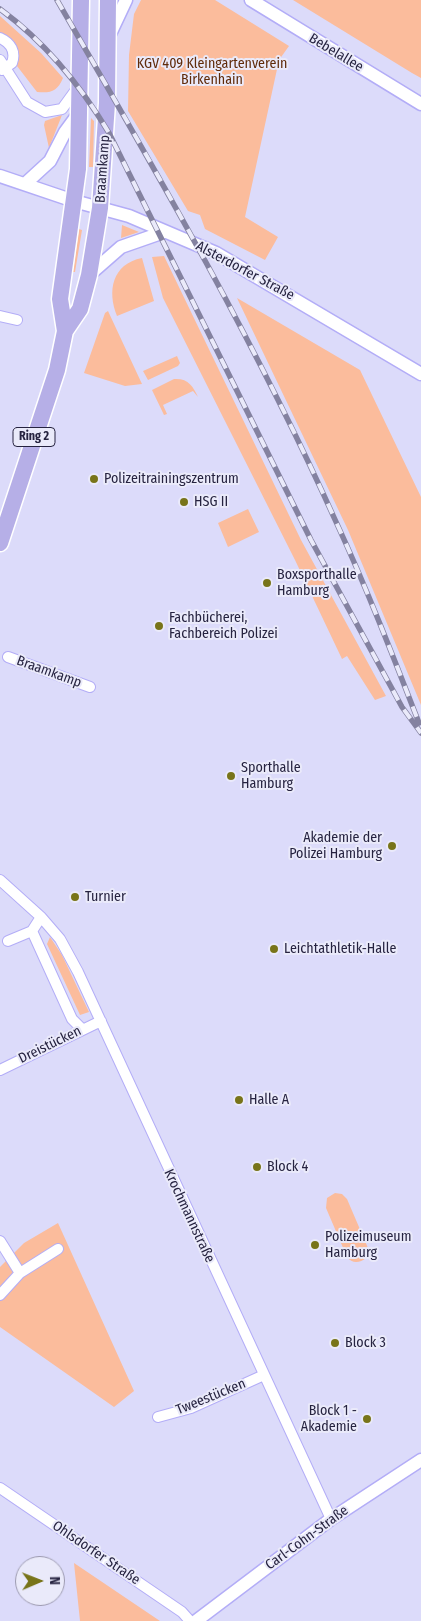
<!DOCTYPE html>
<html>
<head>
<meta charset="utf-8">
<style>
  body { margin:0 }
  #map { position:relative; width:421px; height:1621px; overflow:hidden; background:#dcdbfa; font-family:"Fira Sans Condensed",sans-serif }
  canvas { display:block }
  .north { position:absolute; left:15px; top:1556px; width:50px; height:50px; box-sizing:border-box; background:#eaeafa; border:1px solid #9c9ab0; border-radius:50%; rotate:89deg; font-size:14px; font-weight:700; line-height:20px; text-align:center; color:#262340 }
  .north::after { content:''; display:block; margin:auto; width:18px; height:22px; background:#787419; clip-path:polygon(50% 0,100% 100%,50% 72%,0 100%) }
</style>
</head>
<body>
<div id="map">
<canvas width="421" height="1621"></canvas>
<div class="north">N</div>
</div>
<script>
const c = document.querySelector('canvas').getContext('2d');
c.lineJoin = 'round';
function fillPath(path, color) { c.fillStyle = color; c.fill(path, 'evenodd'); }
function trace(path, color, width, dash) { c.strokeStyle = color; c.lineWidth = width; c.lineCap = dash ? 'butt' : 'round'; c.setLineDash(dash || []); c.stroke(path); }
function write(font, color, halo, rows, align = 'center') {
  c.font = font + ' "Fira Sans Condensed",sans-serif'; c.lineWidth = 4; c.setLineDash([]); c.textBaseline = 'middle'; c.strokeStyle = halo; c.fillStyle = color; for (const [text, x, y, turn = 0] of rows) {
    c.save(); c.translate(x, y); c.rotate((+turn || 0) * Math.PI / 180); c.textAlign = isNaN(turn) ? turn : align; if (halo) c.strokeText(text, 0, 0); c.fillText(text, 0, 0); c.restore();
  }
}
const green = new Path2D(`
  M141 0H215L289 46 279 60 245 217 278 237 265 260 205 229 200 215 188 211 128 111 129 55 134 14Z
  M293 0H421V78L412 73Z
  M0 16 41 53 63 78C57 92 51 93 37 92L17 66C19 48 19 40 0 33Z
  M62 115 49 148 44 125 45 121Z
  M91 118 94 121 93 167H89Z
  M122 225 139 232 121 238Z
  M79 229 82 230 75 272H73Z
  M164 256 301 540 386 696 375 700 347 656 342 659 295 560 163 298 152 257Z
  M142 258 154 301 117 316C107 291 112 264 142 258Z
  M237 298 360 370 421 497V705L348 530Z
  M108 311 142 384 125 386 84 373 105 313Z
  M177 356 180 363 178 366 148 380 143 371Z
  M174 379C188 378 193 386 198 397L193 391 163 405 167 414 164 415 152 390Z
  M248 509 259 532 228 547 218 523Z
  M50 937 62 955 89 1012 80 1015 47 944Z
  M335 1193 342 1194 347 1199 368 1248 366 1258C360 1263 352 1264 347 1257L326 1208 327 1198Z
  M58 1223 134 1391 114 1407 0 1327V1267L24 1243Z
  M74 1563 160 1621H80Z`);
const minor = new Path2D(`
  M0 38C11 43 16 52 12 63L2 70
  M0 60 27 102 45 112 62 109 78 87
  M0 316 17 320
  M8 657 90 687
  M0 880 41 917 60 939 78 972 331 1519
  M32 931 72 1019 82 1029
  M8 941 32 931 41 917
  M0 1070 101 1021
  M0 1241 20 1273
  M0 1295 20 1273 58 1249
  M158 1417 191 1408 264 1375
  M0 1488 182 1612 190 1621`);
const tertiary = new Path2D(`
  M251 0 421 104
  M110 34 126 0
  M0 176 74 201 129 216 216 253 421 374
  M26 183 50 161 65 132 79 113
  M89 275 121 247 164 232
  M196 1621 331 1519 421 1460`);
const primary = new Path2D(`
  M65 331 80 309 89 275 100 208 107 103 108 0
  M0 543 57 370 65 331 60 299 78 169 81 0`);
const rail = new Path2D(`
  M57 0C156 171 256 343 337 524 367 589 393 656 419 723
  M0 9C45 42 81 86 109 133L311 540 402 707 421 733`);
const markers = [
  [94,479,5,"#787419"],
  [184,502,5,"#787419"],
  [267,583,5,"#787419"],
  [159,626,5,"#787419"],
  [231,776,5,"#787419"],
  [392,846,5,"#787419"],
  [75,897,5,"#787419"],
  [274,949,5,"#787419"],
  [239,1100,5,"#787419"],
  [257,1167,5,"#787419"],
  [315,1245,5,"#787419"],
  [335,1343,5,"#787419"],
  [367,1419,5,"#787419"]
];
const shields = [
  [34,437,42]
];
const shieldNames = [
  ["Ring 2",34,437]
];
const streetNames = [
  ["Bebelallee",336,53,31],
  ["Braamkamp",103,169,-86],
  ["Alsterdorfer Straße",245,271,28],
  ["Braamkamp",49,672,20],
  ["Dreistücken",50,1045,-26],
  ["Krochmannstraße",189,1216,65],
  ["Tweestücken",211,1397,-22],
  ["Carl-Cohn-Straße",307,1538,-36],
  ["Ohlsdorfer Straße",96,1553,34]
];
const parkNames = [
  ["KGV 409 Kleingartenverein",212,64],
  ["Birkenhain",212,80]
];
const poiNames = [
  ["Polizeitrainingszentrum",104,479],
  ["HSG II",194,502],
  ["Boxsporthalle",277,575],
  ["Hamburg",277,591],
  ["Fachbücherei,",169,618],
  ["Fachbereich Polizei",169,634],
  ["Sporthalle",241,768],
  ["Hamburg",241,784],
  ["Akademie der",382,838,"right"],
  ["Polizei Hamburg",382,854,"right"],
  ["Turnier",85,897],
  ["Leichtathletik-Halle",284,949],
  ["Halle A",249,1100],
  ["Block 4",267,1167],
  ["Polizeimuseum",325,1237],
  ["Hamburg",325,1253],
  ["Block 3",345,1343],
  ["Block 1 -",357,1411,"right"],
  ["Akademie",357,1427,"right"]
];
fillPath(green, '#fbbc9c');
trace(minor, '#b3adf7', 12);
trace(tertiary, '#b3adf7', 15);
trace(primary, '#fff', 19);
trace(minor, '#fff', 10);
trace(tertiary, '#fff', 12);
trace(primary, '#b6afe7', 16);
trace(rail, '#8482a0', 5.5);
trace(rail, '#eaeafa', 4, [11]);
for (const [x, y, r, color] of markers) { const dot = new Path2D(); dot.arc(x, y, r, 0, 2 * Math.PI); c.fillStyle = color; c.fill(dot); trace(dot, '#eaeafa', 2); }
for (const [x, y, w] of shields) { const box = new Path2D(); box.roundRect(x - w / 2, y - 9.5, w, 19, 4); c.fillStyle = '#eaeafa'; c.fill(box); trace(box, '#262340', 1); }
write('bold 12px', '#262340', null, shieldNames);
write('14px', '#262340', '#eaeafa', streetNames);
write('14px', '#602b0a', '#eaeafa', parkNames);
write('14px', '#262340', '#eaeafa', poiNames, 'left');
</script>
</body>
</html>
